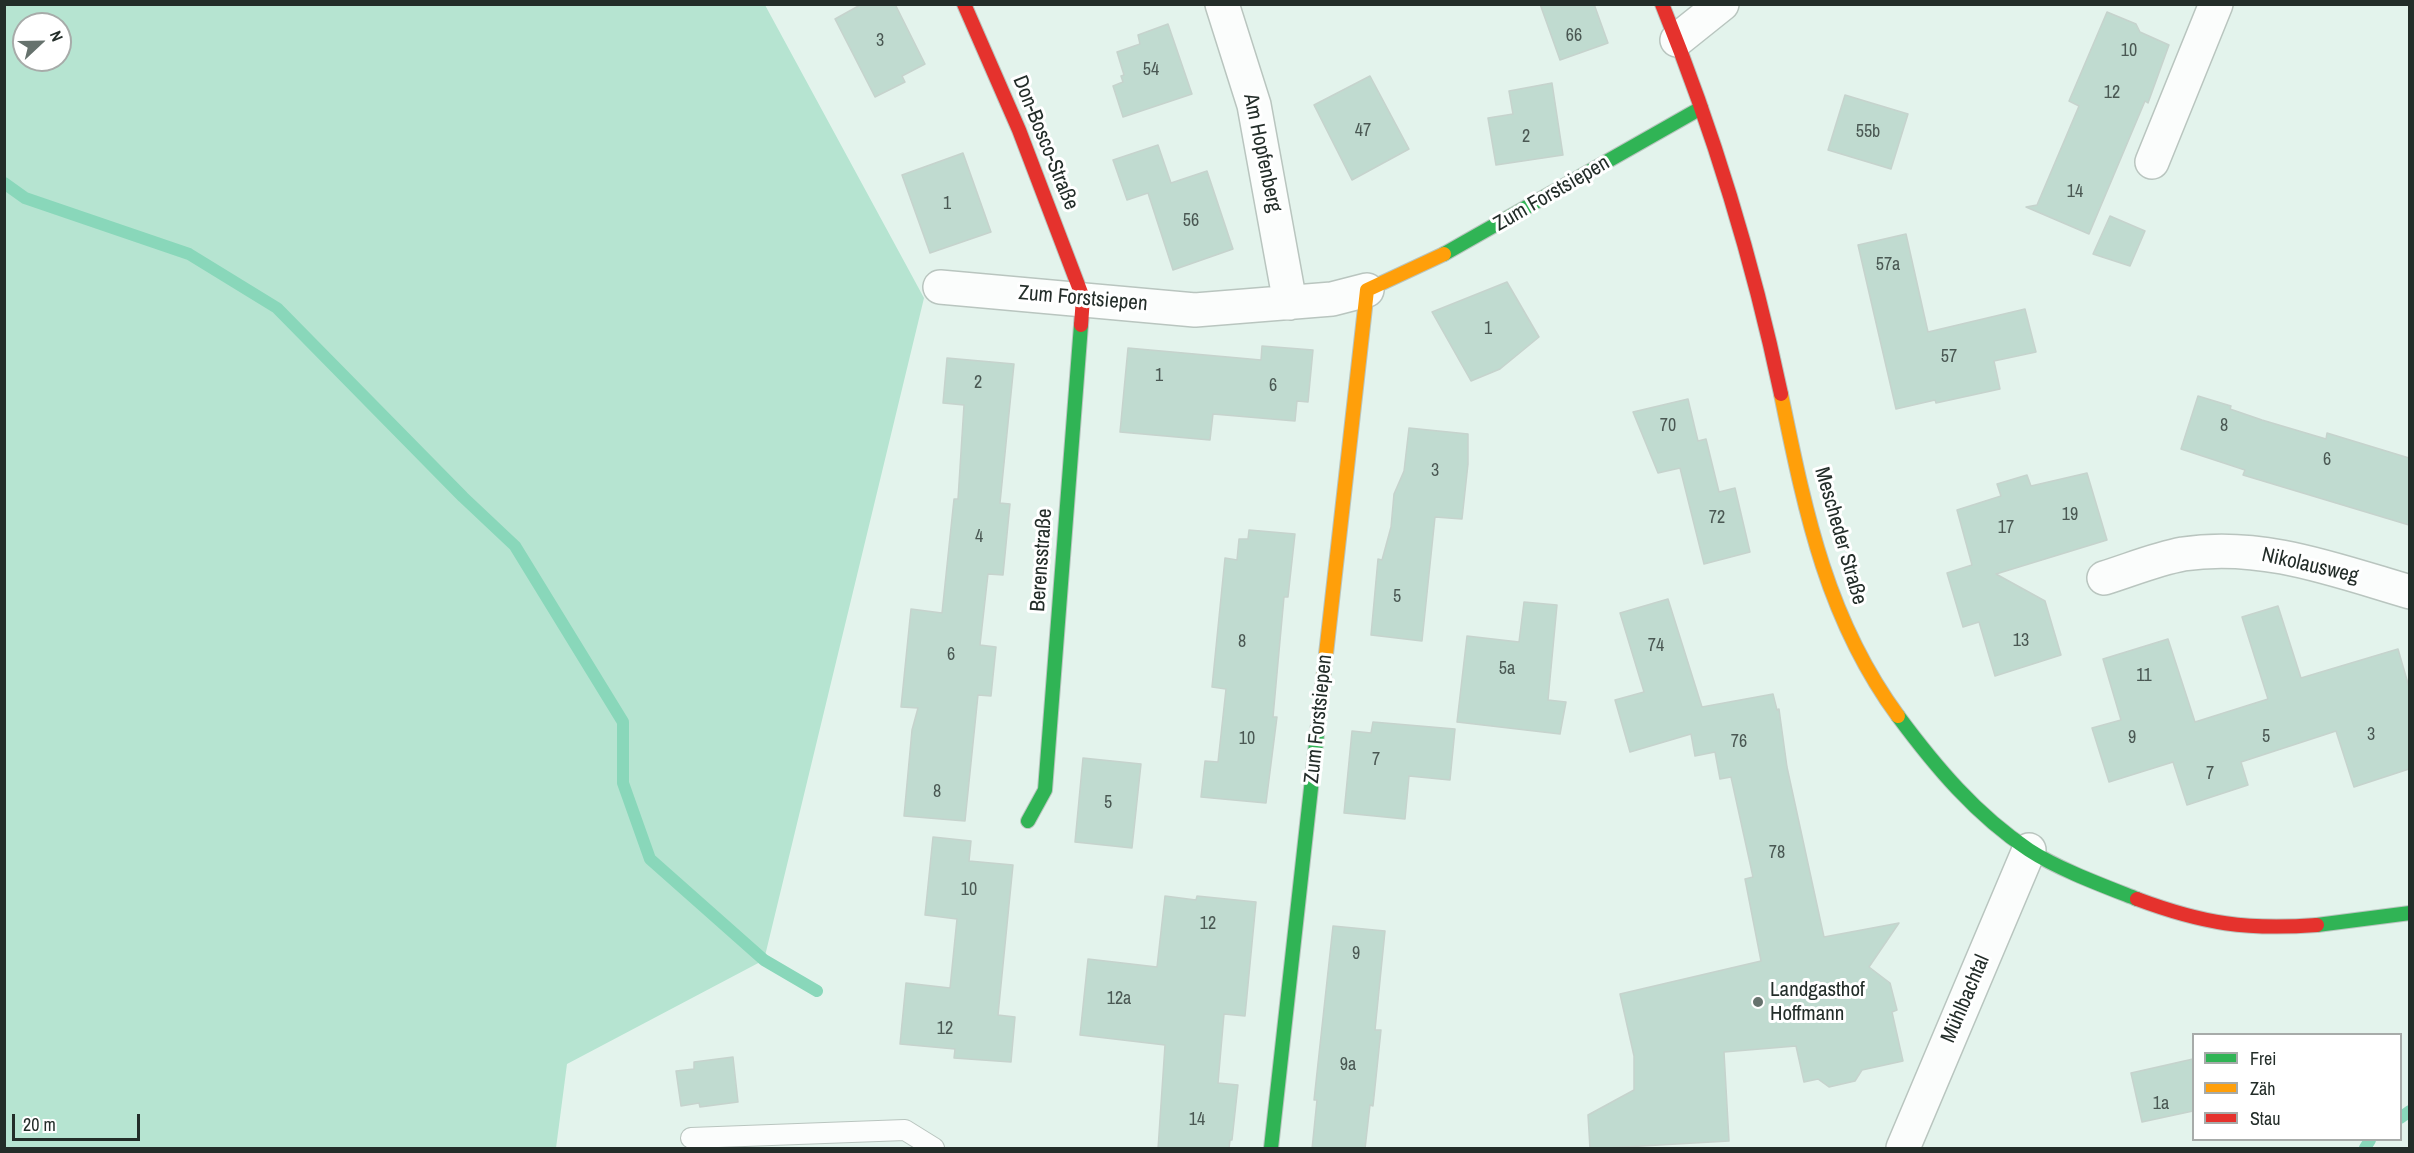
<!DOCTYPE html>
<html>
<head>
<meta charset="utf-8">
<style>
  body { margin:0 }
  #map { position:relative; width:2414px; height:1153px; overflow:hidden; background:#e3f3ec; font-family:"Archivo Narrow",sans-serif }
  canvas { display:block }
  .frame { position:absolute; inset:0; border:6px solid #232d29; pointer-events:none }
  .legend { position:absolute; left:2192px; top:1033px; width:210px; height:108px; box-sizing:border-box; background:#fff; border:2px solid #a7aba9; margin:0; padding:8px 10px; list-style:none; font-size:18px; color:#232d29 }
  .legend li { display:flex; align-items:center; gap:12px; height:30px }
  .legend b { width:30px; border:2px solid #a7aba9 }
  .north { position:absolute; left:12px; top:12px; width:60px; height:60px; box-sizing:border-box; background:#fff; border:2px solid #a7aba9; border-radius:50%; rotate:68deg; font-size:16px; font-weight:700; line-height:24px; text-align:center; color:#232d29 }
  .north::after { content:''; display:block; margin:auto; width:21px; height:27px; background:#66726d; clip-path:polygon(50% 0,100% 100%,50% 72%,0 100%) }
  .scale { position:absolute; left:12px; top:1114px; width:128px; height:27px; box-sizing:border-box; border:3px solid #232d29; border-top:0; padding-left:8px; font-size:18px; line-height:21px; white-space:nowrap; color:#232d29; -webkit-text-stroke:4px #fff; paint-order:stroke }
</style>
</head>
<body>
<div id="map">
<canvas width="2414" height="1153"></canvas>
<div class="frame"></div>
<ul class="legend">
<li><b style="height:8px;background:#30b455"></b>Frei</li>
<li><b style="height:8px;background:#ff9f0a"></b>Zäh</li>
<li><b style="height:8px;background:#e5322d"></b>Stau</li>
</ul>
<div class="north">N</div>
<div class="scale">20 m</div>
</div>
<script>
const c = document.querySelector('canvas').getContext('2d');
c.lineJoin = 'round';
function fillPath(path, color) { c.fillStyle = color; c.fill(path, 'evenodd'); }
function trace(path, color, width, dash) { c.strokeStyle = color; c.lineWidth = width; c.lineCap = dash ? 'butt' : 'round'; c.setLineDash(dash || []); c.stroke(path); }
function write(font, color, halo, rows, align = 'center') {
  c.font = font + ' "Archivo Narrow",sans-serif'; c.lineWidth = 6; c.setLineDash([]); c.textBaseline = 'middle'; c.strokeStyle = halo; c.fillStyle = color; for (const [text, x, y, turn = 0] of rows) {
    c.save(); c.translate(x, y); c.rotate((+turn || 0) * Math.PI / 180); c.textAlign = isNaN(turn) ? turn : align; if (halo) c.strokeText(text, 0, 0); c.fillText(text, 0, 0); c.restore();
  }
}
const green = new Path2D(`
  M5 4 765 5 924 298 764 960 567 1064 556 1148H5ZM24 24H60V60H24Z`);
const stream = new Path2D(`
  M4 183 25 198 189 254 277 308 463 497 515 546 623 722V783L650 859 764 960 817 991
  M2400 1118 2410 1111
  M2365 1148 2370 1140`);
const building = new Path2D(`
  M862 4H895L925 64 902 76 905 82 875 97 835 19Z
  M1540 4H1594L1608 43 1560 60Z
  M2107 12 2136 24 2140 32 2169 45 2148 103 2145 101 2089 234 2026 207 2037 205 2079 106 2069 101Z
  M1168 24 1192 94 1123 117 1113 86 1123 82 1121 76 1124 75 1117 52 1140 44 1138 35Z
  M1370 76 1409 149 1352 180 1314 105Z
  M1552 83 1563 155 1496 165 1488 118 1513 114 1509 91Z
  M1845 95 1908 114 1891 169 1828 150Z
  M1158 145 1171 183 1207 171 1233 249 1173 270 1148 193 1127 200 1113 160Z
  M963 153 991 232 930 253 902 175Z
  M2110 216 2145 231 2130 266 2093 254Z
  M1906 234 1928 332 2025 309 2036 352 1994 361 2000 389 1936 403 1935 400 1896 409 1858 245Z
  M1507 282 1539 337 1500 369 1471 381 1432 312Z
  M1262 346 1313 350 1308 402 1297 401 1295 421 1213 414 1210 440 1120 432 1128 348 1261 360Z
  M947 358 1014 364 1000 503 1010 504 1003 575 988 574 980 645 996 647 991 696 978 695 965 821 904 816 912 730 918 708 901 707 911 609 942 613 954 499H958L964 405 943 403Z
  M2198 396 2231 406 2230 409 2262 420 2326 439 2327 433 2409 458V525L2243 475 2245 470 2181 449Z
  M1688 399 1698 441 1706 439 1719 492 1735 488 1750 552 1704 564 1680 468 1658 473 1633 412Z
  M1409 428 1468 434V464L1462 519 1435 517 1422 641 1371 635 1378 559 1382 560 1391 527 1394 494 1404 471Z
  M2087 473 2107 540 1996 574 2045 601 2061 655 1995 676 1979 622 1963 627 1947 573 1972 565 1957 510 2001 496 1997 484 2027 475 2031 486Z
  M1249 530 1295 534 1288 597H1284L1273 717H1277L1266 803 1201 797 1205 761 1218 762 1226 689 1212 687 1225 558 1237 560 1239 539H1248Z
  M1668 599 1702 707 1773 694 1777 710 1779 709 1787 767 1824 937 1899 923 1869 967 1890 983 1897 1010 1892 1012 1903 1061 1862 1070 1855 1081 1829 1087 1818 1079 1804 1082 1796 1046 1724 1052 1729 1141 1590 1149 1588 1115 1634 1090V1056L1620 994 1761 961 1745 879 1753 877 1731 777 1720 779 1715 752 1695 756 1691 734 1630 752 1615 700 1644 692 1620 613Z
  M1524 602 1557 605 1548 700 1566 702 1560 734 1457 722 1467 636 1519 642Z
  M2278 606 2301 678 2398 649 2409 687V769L2354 787 2336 731 2241 762 2248 785 2187 805 2173 762 2109 782 2092 728 2121 720 2103 659 2168 639 2195 722 2268 699 2242 617Z
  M1373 722 1455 729 1450 780 1409 776 1405 819 1344 813 1352 731 1371 733Z
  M1083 758 1141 764 1132 848 1075 842Z
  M933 837 971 841 969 861 1013 865 998 1015 1015 1017 1011 1062 954 1058 955 1049 900 1044 906 983 950 988 957 919 925 915Z
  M1165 896 1196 900 1197 896 1256 902 1245 1016 1224 1014 1218 1083 1238 1085 1232 1140H1230L1229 1149H1158L1165 1045 1080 1035 1088 959 1157 967Z
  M1333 926 1385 931 1375 1030H1381L1373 1106 1370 1105 1365 1149H1312L1317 1100H1314Z
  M733 1057 738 1102 700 1107 699 1103 681 1106 676 1071 694 1069V1062Z
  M2193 1059V1111L2142 1122 2131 1073Z`);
const lane = new Path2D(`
  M691 1138 905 1130 934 1148`);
const street = new Path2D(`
  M1222 4 1254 105 1290 303
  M1677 40 1722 4
  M2152 162 2216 4
  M940 287 1195 310 1332 299 1367 290
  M2104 578C2130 570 2156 559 2183 554 2262 542 2335 570 2410 592
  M1903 1148 2029 850`);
const fast = new Path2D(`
  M1444 254 1701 108
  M1898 716C1935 766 1976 815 2029 850 2058 869 2104 886 2137 899
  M1028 821 1045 790 1081 325
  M2317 925 2410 913
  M1271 1148 1318 725`);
const slow = new Path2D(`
  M1781 394C1805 510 1826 618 1898 716
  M1318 725 1367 290 1444 254`);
const jam = new Path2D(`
  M964 4 1019 130 1083 298 1081 325
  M1662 4C1713 130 1753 261 1781 394
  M2137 899C2204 924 2246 930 2317 925`);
const markers = [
  [1758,1002,6,"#66726d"]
];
const numberNames = [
  ["66",1574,36],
  ["3",880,41],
  ["10",2129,51],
  ["54",1151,70],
  ["12",2112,93],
  ["47",1363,131],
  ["55b",1868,132],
  ["2",1526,137],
  ["14",2075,192],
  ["1",947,204],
  ["56",1191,221],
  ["57a",1888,265],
  ["1",1488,329],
  ["57",1949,357],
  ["1",1159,376],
  ["2",978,383],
  ["6",1273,386],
  ["70",1668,426],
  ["8",2224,426],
  ["6",2327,460],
  ["3",1435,471],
  ["19",2070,515],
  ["72",1717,518],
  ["17",2006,528],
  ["4",979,537],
  ["5",1397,597],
  ["13",2021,641],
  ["8",1242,642],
  ["74",1656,646],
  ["6",951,655],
  ["5a",1507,669],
  ["11",2144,676],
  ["3",2371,735],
  ["5",2266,737],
  ["9",2132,738],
  ["10",1247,739],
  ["76",1739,742],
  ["7",1376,760],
  ["7",2210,774],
  ["8",937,792],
  ["5",1108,803],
  ["78",1777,853],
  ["10",969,890],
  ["12",1208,924],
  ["9",1356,954],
  ["12a",1119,999],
  ["12",945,1029],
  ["9a",1348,1065],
  ["1a",2161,1104],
  ["14",1197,1120]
];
const streetNames = [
  ["Don-Bosco-Straße",1045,143,68],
  ["Am Hopfenberg",1262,153,78],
  ["Zum Forstsiepen",1552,194,-30],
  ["Zum Forstsiepen",1083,299,5],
  ["Mescheder Straße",1840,536,74],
  ["Berensstraße",1042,560,-86],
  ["Nikolausweg",2310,566,13],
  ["Zum Forstsiepen",1319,719,-84],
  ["Mühlbachtal",1966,999,-67]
];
const poiNames = [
  ["Landgasthof",1770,990],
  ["Hoffmann",1770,1014]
];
fillPath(green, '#b6e4d1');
trace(stream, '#89d7ba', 12);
fillPath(building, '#c0dbd0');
trace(building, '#c6d3cd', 1.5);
trace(lane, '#b9c5bf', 22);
trace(street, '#b9c5bf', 36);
trace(fast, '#b9c5bf', 16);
trace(slow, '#b9c5bf', 16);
trace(jam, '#b9c5bf', 16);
trace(lane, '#fbfdfc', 20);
trace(street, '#fbfdfc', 33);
trace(fast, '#30b455', 14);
trace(slow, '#ff9f0a', 14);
trace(jam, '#e5322d', 14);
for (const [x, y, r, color] of markers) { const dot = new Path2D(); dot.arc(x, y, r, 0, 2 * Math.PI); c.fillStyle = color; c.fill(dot); trace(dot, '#fff', 2); }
write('18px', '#4a5853', null, numberNames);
write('21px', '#232d29', '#fff', streetNames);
write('21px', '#232d29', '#fff', poiNames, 'left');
</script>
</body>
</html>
